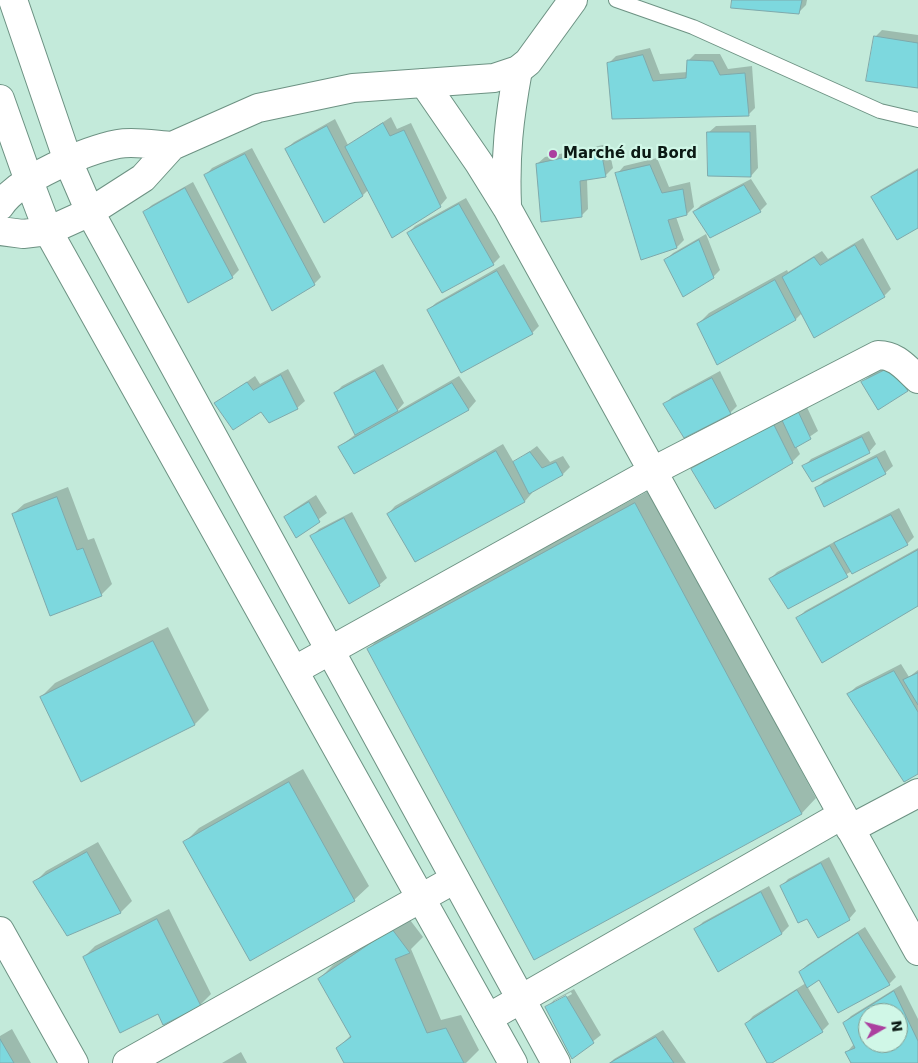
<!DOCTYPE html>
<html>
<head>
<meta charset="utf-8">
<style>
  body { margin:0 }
  #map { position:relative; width:918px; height:1063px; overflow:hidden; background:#c3eada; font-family:"DejaVu Sans",sans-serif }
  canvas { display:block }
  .north { position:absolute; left:858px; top:1003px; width:50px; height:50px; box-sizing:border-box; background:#d0f7e7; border:1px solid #819e93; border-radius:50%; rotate:82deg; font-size:14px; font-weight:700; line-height:20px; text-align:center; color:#0b1914 }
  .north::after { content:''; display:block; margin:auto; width:18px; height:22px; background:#ab3f9f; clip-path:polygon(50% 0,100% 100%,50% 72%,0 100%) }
</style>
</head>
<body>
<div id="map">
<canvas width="918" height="1063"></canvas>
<div class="north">N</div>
</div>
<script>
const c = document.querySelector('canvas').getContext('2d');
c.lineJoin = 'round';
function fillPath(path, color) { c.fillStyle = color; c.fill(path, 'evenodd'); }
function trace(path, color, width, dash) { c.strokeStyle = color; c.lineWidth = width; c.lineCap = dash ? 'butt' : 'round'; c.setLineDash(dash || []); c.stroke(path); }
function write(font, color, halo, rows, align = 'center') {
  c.font = font + ' "DejaVu Sans",sans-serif'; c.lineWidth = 4.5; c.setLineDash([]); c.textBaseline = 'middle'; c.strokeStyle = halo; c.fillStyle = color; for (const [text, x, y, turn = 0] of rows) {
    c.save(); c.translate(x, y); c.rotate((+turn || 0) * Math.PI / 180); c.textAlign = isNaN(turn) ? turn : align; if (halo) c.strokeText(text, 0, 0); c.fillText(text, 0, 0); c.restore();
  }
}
const shadow = new Path2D(`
  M733 0H807L806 5 799 12Z
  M882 30 918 35V87L875 37Z
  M650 48 660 74 688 72V61L695 54H720L728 69 752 66 755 108 748 115 614 118 609 63 616 56Z
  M391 117 397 129 411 123 447 198 440 206 368 190 363 195 286 149 294 142 335 119 348 145Z
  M756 125 758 168 751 176 708 133 716 126Z
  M608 144 613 168 605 176 587 179 588 209 581 216 537 164 545 157Z
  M252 148 321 277 314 284 205 176 212 168Z
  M657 158 669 187 690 182 694 207 687 214 676 217 684 240 677 247 617 174 624 166Z
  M918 168V226L872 198 880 190Z
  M751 179 767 204 760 211 694 212 701 205Z
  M193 182 239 270 232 277 144 212 152 205Z
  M466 198 500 257 493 264 408 233 415 226Z
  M706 234 720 270 713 277 666 260 673 253Z
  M863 238 891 289 884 296 802 313 796 319 718 363 698 324 709 313 787 270 788 272 822 251 828 259Z
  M504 264 539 326 532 333 428 310 436 303Z
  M898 361 915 383 908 390 878 408 863 382 870 375Z
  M383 364 404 403 396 412 459 376 476 401 469 409 354 472 339 447 356 434 335 393 342 386Z
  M288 369 305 401 297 408 262 411 216 404 255 376 260 384Z
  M720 371 737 406 730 413 665 404 672 397Z
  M805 403 818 431 796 446 800 454 792 462 715 507 693 469 700 462Z
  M869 431 876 444 869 452 804 467 811 459Z
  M503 444 514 463 537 446 550 462 563 456 570 467 563 474 530 491 532 493 525 501 415 561 388 514 395 506Z
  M885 450 893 466 885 473 824 505 817 488 824 481Z
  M68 487 88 540 94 538 112 584 101 595 13 514 24 504Z
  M650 490 816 798 802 813 534 958 368 649 383 635Z
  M316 495 327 513 296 536 285 517 293 510Z
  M899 508 914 537 907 544 852 571 788 608 770 579 777 572Z
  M352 512 387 578 379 585 312 536 319 529Z
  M918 548V604L798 618 805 611Z
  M168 627 209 710 195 724 41 697 55 683Z
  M901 664 909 677 918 670V772L848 694 856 687Z
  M303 769 369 886 354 900 185 842 199 828Z
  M98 842 132 901 121 912 67 935 35 882 46 871Z
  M829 857 856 911 849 919 807 917 781 887 788 879Z
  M769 886 789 926 782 933 718 970 696 929 703 922Z
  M169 909 211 994 200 1005 158 1013 84 957 95 946Z
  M407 916 423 937 411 949 441 1020 461 1015 479 1050 466 1063H345L338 1048 351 1035 319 979 333 965Z
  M865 927 896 977 889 984 820 978 807 986 829 1024 822 1031 768 1063 746 1024 753 1016 806 983 800 972 807 965Z
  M901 985 918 1019V1063H853L847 1052 854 1044 844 1023 851 1016ZM868 1013H898V1043H868Z
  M574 989 601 1035 573 1057 547 1008 554 1000ZM571 992 572 994 554 1004V1001Z
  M12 1029 31 1063H0V1036Z
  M663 1030 686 1063H610L614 1059Z
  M241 1052 247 1063H222Z`);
const building = new Path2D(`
  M732 0H802L799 14 731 8Z
  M874 36 918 43V88L866 81Z
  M643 55 653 81 686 78 687 60 713 61 720 75 745 73 749 116 612 119 607 63Z
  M383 123 390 136 404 130 441 207 392 238 345 147Z
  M327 126 363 196 324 223 285 149Z
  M707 132H750L751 177 708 176Z
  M601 150 606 177 580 181 582 217 541 222 536 164Z
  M245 154 315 285 272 311 204 175Z
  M650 165 662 193 683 189 687 215 668 220 677 248 641 260 615 173Z
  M918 170V228L897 240 871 197Z
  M744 185 761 212 710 238 693 212Z
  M185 188 233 278 188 303 143 212Z
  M459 204 494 265 442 293 407 233Z
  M699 240 714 278 683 297 664 260Z
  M855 245 885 297 814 338 782 277 814 257 820 265Z
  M497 271 533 334 461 373 427 310Z
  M775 280 796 320 717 365 697 324Z
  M891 367 908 391 878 410 861 382Z
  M375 371 398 411 355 435 334 393Z
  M281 375 298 409 269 423 261 412 233 430 214 403 247 382 253 390Z
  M712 378 731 414 684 438 663 404Z
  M452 383 469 410 354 474 338 447Z
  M797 409 811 439 795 448 780 416Z
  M773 423 793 463 715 509 691 469Z
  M862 437 870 453 812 482 802 466Z
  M496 451 525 502 415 562 387 514Z
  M530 452 542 468 556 462 563 475 529 494 513 462Z
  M877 457 886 474 824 507 815 488Z
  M57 497 77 550 83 548 102 596 50 616 12 514Z
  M309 502 320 522 296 538 284 517Z
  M635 503 802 814 534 960 367 649Z
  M891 515 908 545 852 574 834 543Z
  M344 518 380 586 349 604 310 536Z
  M830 546 848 577 788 609 769 579Z
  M918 550V606L822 663 796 618Z
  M153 641 195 725 81 782 40 697Z
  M894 671 918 712V774L904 782 847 694Z
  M918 673V705L903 680Z
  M289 782 355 901 250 961 183 842Z
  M87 852 121 913 67 936 33 882Z
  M821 863 850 920 818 938 807 919 798 923 780 886Z
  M761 892 782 934 718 972 694 929Z
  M157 919 201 1006 163 1025 158 1014 120 1033 83 957Z
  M392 929 410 953 395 959 427 1033 446 1028 464 1063H344L336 1048 351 1037 318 979Z
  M858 933 890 985 838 1013 819 980 807 988 799 972Z
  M797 990 823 1032 772 1063H767L745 1024Z
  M894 991 918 1041V1063H851L845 1052 855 1048 843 1023ZM868 1013H898V1043H868Z
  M566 996 594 1043 572 1059 545 1007Z
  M656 1037 674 1063H610Z
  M0 1039 14 1063H0Z`);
const service = new Path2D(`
  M616 0 693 27 880 111 918 120`);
const minor = new Path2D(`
  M13 0 68 161
  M424 83 479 163 507 208 918 951
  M0 99 29 181
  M507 205C505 155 509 119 518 70
  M295 670 653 471 878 355C896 355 905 367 918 379
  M850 829 918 793
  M0 931 74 1063
  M488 1018 842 815
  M127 1063 455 879`);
const tertiary = new Path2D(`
  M68 161 90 212 556 1063
  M29 181 48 231 513 1063
  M0 206C17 179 87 150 118 144 134 141 156 145 172 146
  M0 231 23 234 48 231 90 212 143 178 172 146 258 108 353 88 494 78 518 70 528 62 573 0`);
const markers = [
  [553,154,5,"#ab3f9f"]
];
const poiNames = [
  ["Marché du Bord",563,154]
];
fillPath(shadow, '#0003');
fillPath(building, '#7dd8de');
trace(building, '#7ea9ab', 1);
trace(service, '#6d9283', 16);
trace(minor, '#6d9283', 30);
trace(tertiary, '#6d9283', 30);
trace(service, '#fff', 14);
trace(minor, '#fff', 28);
trace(tertiary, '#fff', 28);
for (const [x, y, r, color] of markers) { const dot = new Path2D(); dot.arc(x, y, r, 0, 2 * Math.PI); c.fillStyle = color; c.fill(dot); trace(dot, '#d0f7e7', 2); }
write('bold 15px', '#0b1914', '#d0f7e7', poiNames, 'left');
</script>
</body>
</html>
